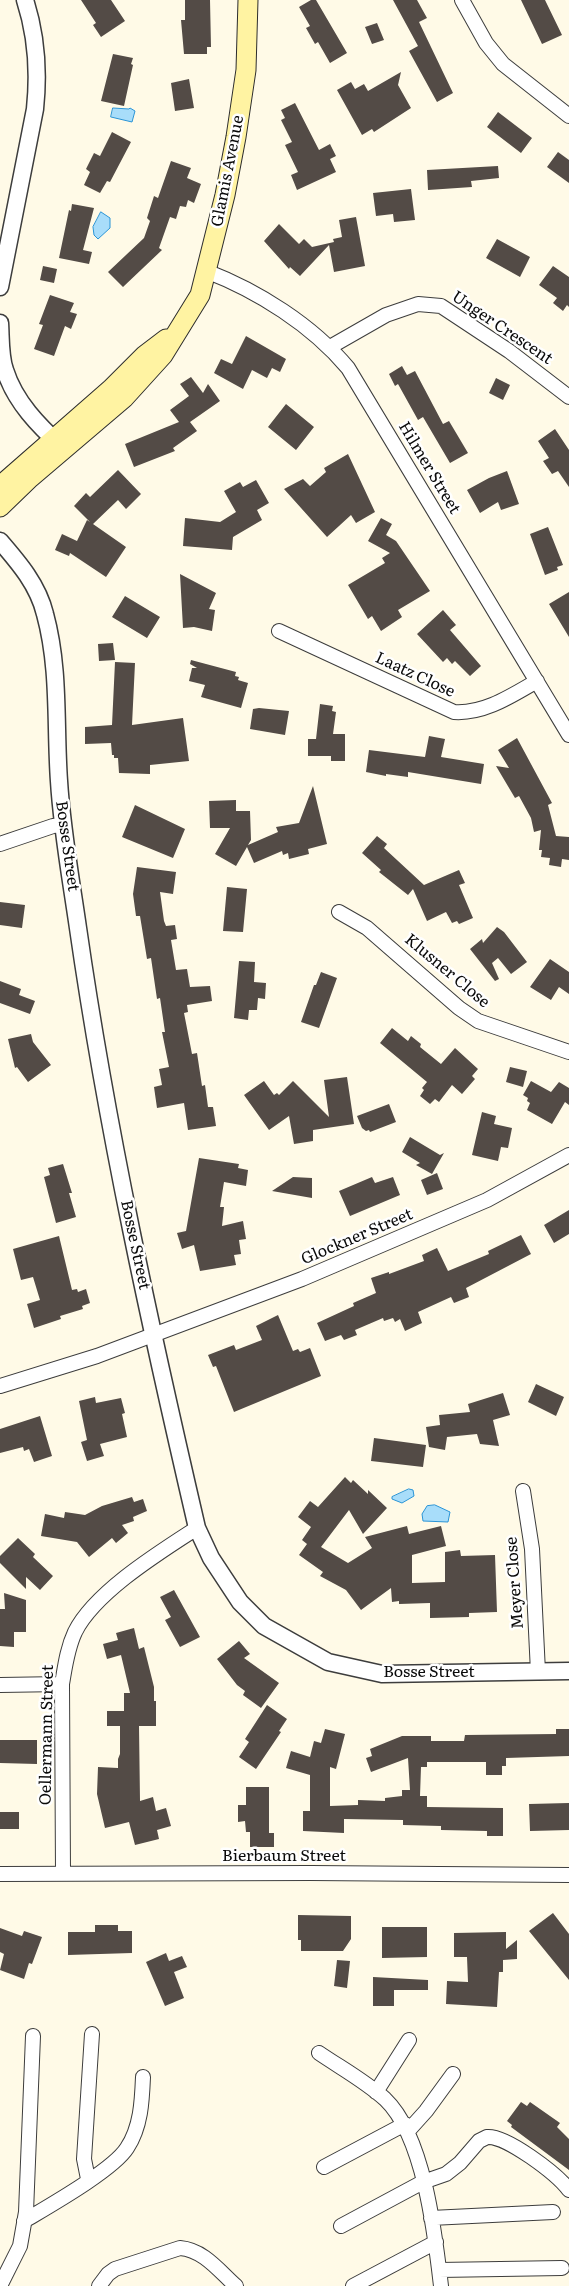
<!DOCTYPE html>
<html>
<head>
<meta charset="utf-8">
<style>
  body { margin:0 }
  canvas { display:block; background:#fffae7 }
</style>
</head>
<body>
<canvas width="569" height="2286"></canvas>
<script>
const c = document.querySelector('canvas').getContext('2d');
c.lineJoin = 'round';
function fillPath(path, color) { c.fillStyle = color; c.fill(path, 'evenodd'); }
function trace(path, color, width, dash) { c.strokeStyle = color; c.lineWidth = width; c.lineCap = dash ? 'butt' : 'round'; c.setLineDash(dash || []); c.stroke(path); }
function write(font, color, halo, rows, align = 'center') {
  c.font = font + ' Literata,serif'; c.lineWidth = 5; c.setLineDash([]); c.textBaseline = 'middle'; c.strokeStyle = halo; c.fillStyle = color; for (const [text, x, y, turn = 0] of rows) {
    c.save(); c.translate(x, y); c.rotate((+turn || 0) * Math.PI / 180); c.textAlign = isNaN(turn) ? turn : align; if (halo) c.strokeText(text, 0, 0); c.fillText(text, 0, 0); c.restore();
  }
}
const water = new Path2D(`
  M113 108 129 109 130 108 135 111 132 122 111 117Z
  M101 212 110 218V228L98 239 94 235 93 227Z
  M409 1489 413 1490 414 1496 402 1503 392 1499V1497Z
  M435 1505 450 1512 448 1522 423 1521 422 1514 427 1506Z`);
const building = new Path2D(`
  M81 0H111L125 21 101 37 93 25 96 23Z
  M185 0H210L211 47H207V54H184L181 20H185Z
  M311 0H316L347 53 330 63 318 42 315 44 306 28 310 26 299 7Z
  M393 0H417L427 18 419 22 453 93 437 102 409 51 418 46Z
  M521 0H545L562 35 542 44Z
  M377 23 384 40 372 44 365 27Z
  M113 54 133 58 131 64 133 65 124 106 101 101Z
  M401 72 398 85 411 108 374 132 372 129 362 135 337 90 351 82 355 89 364 84 368 91Z
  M189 79 194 108 175 111 171 83Z
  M295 103 319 150 330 144 336 156 330 159 336 172 297 190 291 175 298 172 285 145 292 142 281 120 285 118 281 110Z
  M498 112 532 138 521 153 487 127Z
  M112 132 131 142 110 182 107 181 100 193 84 185 90 172 86 169 94 153 100 156Z
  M558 152 569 160V183L547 167Z
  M171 161 191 168 187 178 201 184 194 203 188 200 186 207 180 206 176 219 170 217 159 248 162 250 123 287 108 272 144 238 150 221 147 218 154 196 158 198Z
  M498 166 499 178 471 181 472 187 428 190 427 170Z
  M411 189 415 220 394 222 393 214 376 216 373 193Z
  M72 204 94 208 83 250 92 252 89 264 59 258 69 210 71 211Z
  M356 217 365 266 334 272 329 245 300 276 290 267 289 269 264 241 279 224 299 244 304 239 312 247 334 242 333 239 342 237 339 220Z
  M497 239 530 257 520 277 486 258Z
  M43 266 57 269 54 283 40 280Z
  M553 266 569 277V307L567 305 563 311 553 303 557 298 539 285Z
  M50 295 74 303 70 312 77 314 71 329 65 326 54 356 34 349 43 325 39 324Z
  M246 336 286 359 280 372 272 368 267 378 252 370 243 389 214 373 221 359 232 364Z
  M402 366 407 375 415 371 443 424 449 421 468 453 450 463 423 417 418 420 398 384 395 386 389 374Z
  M191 377 203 393 208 384 220 401 190 422 197 431 173 448 175 451 134 467 125 444 179 422 170 410 189 396 180 384Z
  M496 378 510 385 503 400 489 393Z
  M286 404 314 427 296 450 268 427Z
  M555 429 569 450V487L558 471 552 474 543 461 549 458 538 441Z
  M348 454 375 512 356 523 351 515 327 537 284 489 303 479 310 486 326 472 324 468Z
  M118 470 141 494 126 509 118 500 93 524 126 547 106 577 70 553 69 556 55 550 62 534 77 541 87 520 90 522 74 506 86 493 90 497Z
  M507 471 519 504 501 510 498 502 480 513 467 490 489 478Z
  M256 480 269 503 257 510 262 520 233 537 232 550 183 546 185 518 220 522 236 512 224 491 240 482 243 487Z
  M381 518 392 524 386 535 396 541 430 591 398 610 402 617 381 631 372 616 368 619 348 585 385 563 382 558 390 553 368 541Z
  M548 527 563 565 557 567 558 570 545 575 530 534Z
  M180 574 216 593 209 609 215 610 212 631 194 627 183 628Z
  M569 592V637L549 604Z
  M125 596 160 617 147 638 112 617Z
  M443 610 456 625 450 630 481 666 470 676 455 661 452 664 447 658 443 662 417 634Z
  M113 643 115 660 99 661 98 644Z
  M191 660 236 672 235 676 239 677 238 680 248 683 241 708 201 697 205 685 189 681 192 668H197L190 664Z
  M115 662 135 663 132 725 183 718 189 761 150 765V774L119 773 118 758H114V755H112L111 743 85 744V727L112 725Z
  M320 704 333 706 332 711 336 712 333 734H345V761H331V756H308V739H316Z
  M259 708 289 711 285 735 250 729 253 709Z
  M429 736 445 739 441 757 484 764 481 784 408 772V777L386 774V776L366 772 369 750 425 757Z
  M517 738 552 803 548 805 556 836 569 837V860L562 859 561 867 549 865 550 858 541 857 542 850H539L541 830 534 832 531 818 519 796 515 798 496 766 509 768 498 750Z
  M313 786 327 844 308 849 309 854 289 859 288 853 283 855 282 851 254 863 247 847 236 866 215 854 230 828H210L209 801 236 800V811H250L251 840 248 845 278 832 276 827 299 823Z
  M135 805 185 829 173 858 122 837Z
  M377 836 387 844 384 848 424 885 459 870 465 883 459 885 473 918 459 924 457 921 452 923 446 912 427 921 413 889 408 895 379 872 381 870 362 853Z
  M137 867 176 872 173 894 160 892 164 921 166 926 175 925 177 939 171 940 176 970 187 969 190 987 210 986 212 1001 187 1005 188 1012 184 1013 192 1054 197 1053 202 1086 205 1085 208 1107H213L216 1126 188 1130 184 1103 157 1108 154 1087 162 1085 159 1069 169 1067 162 1032H165L160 998 157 999 151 958 147 959 140 916H136L133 894Z
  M227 887 247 889 243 932 223 931Z
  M0 902 25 905 22 928 0 925Z
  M497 927 504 932 527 962 511 974 498 958 492 963 499 979 495 981 470 949 482 939 483 943Z
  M550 959 569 972V994L559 987 551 1000 530 987Z
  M239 961 255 962 254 982 266 983 265 999 258 998 257 1010H249L248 1020 234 1018Z
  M321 972 337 978 319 1028 301 1022 314 985H316Z
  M0 981 21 989 19 995 35 1001 30 1014 0 1003Z
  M392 1028 408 1041 411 1036 421 1044 420 1047 441 1064 455 1048 478 1069 472 1076 475 1079 462 1094 452 1085 439 1102 435 1099 430 1104 420 1096 424 1090 422 1088 427 1082 380 1043Z
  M31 1034 33 1042 51 1065 28 1082 17 1067 15 1068 8 1039Z
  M510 1067 527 1071 523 1087 506 1082Z
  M347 1077 354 1124 313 1130V1141L294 1144 289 1116 269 1130 244 1095 264 1081 274 1095 277 1093 279 1095 293 1081 329 1117 324 1080Z
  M531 1081 551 1092 559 1082 569 1088V1105L565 1102 552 1124 527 1110 530 1103 527 1101 528 1098 523 1095Z
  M389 1104 396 1122 370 1132 369 1130 366 1131 362 1128 357 1116Z
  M482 1112 496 1116 494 1124 512 1128 508 1148 501 1147 498 1161 472 1155Z
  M410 1137 440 1155 444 1153 432 1174 416 1165 420 1163 402 1152Z
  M199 1158 239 1164 238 1168 248 1170 246 1186 224 1182 220 1207H224L222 1226 243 1221 246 1239 239 1240 241 1254 234 1255 236 1265 200 1271 194 1245 182 1249 177 1233 186 1231Z
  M63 1164 72 1193H69L76 1217 56 1223 44 1177 50 1175 48 1168Z
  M437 1173 443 1189 427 1195 421 1180Z
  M293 1177 312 1178V1198L272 1191Z
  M372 1177 375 1183 393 1177 400 1195 350 1216 339 1191Z
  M569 1210V1234L554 1243 544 1225Z
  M521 1235 531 1254 466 1288 469 1297 454 1303 451 1297 418 1312 422 1323 405 1331 400 1319 395 1322 393 1318 384 1321 383 1318 355 1330 357 1335 344 1340 341 1335 325 1341 317 1323 354 1306 353 1303 376 1293 371 1278 389 1272V1274L424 1261 422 1255 437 1248 448 1271 489 1254 488 1251Z
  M59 1236 72 1290 77 1289 78 1292 86 1289 90 1303 82 1306 83 1309 60 1316 61 1319 34 1328 27 1304 40 1300 33 1277 21 1280 13 1249Z
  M278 1315 293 1351 298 1349 300 1352 310 1348 321 1376 234 1412 216 1366 213 1367 208 1355 234 1345 236 1350 262 1340 256 1326Z
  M536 1384 564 1397 556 1416 528 1402Z
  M503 1393 510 1415 493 1420 499 1446 480 1444 477 1434 447 1437 445 1450 429 1447 426 1427 440 1425 439 1415 470 1412 468 1404Z
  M95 1397 96 1403 121 1398 125 1413 122 1414 127 1437 100 1444 104 1456 87 1461 81 1442 87 1440 79 1401Z
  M40 1416 52 1456 34 1462 29 1449 24 1451 23 1447 0 1453V1429Z
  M374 1438 426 1445 423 1467 371 1461Z
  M345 1477 351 1483 353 1480 368 1494V1490L387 1508 363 1534 349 1510 321 1547 348 1563 372 1548 365 1537 407 1526 409 1534 441 1526 446 1546 412 1555V1583L445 1582V1552L460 1550 461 1556 495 1555 497 1612 469 1613V1617L430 1618V1603L399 1604V1601L392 1602 391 1588 361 1610 346 1590 320 1576 323 1572 299 1555 307 1544 302 1540 311 1527 298 1517 310 1501 318 1507Z
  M132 1497 134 1502 143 1499 147 1511 133 1517 134 1521 122 1525 128 1533 116 1543 112 1538 89 1557 77 1542 41 1536 45 1514 64 1518 65 1512 85 1515 102 1506Z
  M18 1538 35 1554 33 1557 53 1576 40 1590 26 1577V1589L0 1563V1556Z
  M174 1590 200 1637 180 1647 165 1620 171 1617 160 1597Z
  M4 1593 26 1600V1632H14V1647L0 1646V1609H5Z
  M134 1628 139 1649 144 1647 154 1687V1701H156V1726H139L140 1801 153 1797 156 1811 166 1808 171 1826 157 1830 159 1839 135 1845 129 1822 105 1828 97 1794 98 1767 118 1768V1759L120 1754V1726H107V1711H124V1693H130L121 1655 107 1659 103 1644 118 1640 116 1633Z
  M239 1641 250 1654 244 1658 279 1683 261 1708 243 1695 245 1691 237 1685 217 1659Z
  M267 1705 287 1719 279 1731 281 1732 256 1769 239 1757 249 1742 245 1739Z
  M325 1729 345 1734 336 1769 330 1767V1806L358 1805V1800L385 1801V1798L402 1796V1790H410L408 1758 371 1772 366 1758 372 1756 370 1749 402 1736H431V1741H464L465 1735 556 1734V1729H569V1756L506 1758V1766H502V1775H486V1762H427V1767H421L420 1796H427V1807L503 1808V1836H487V1831L441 1830V1826L403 1825V1820L344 1819V1833L303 1831V1811H310V1775L286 1768 291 1751 310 1757 314 1741 321 1743Z
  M0 1740H37V1764L0 1763Z
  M246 1787H269V1833H274V1847H250V1832H246L245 1821 238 1822V1805H246Z
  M569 1803V1830L530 1831 529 1804Z
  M0 1812H19V1829H0Z
  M553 1913 569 1934V1980L529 1931Z
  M298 1915 351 1916V1939L343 1951H301V1940H298Z
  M95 1925H118V1931H132V1953L68 1955V1932H95Z
  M382 1927H427V1957L382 1958Z
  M0 1928 22 1936 24 1931 42 1937 32 1964 29 1963 24 1979 0 1970 4 1954 0 1952Z
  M506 1932V1949L517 1940V1959L503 1960V1972H499L497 2007 446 2004 447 1981 468 1982 467 1957H454V1933Z
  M166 1953 169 1961 182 1956 187 1967 174 1972 184 1998 165 2006 146 1962Z
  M337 1960 350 1961 347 1988 334 1986Z
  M373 1977 428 1980V1990H394V2006H373Z
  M521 2102 527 2106 530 2102 560 2123 557 2127 569 2139V2170L511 2127 512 2125 507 2121Z`);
const minor = new Path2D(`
  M462 0 486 43 503 64 569 116
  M206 271C258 291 312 325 348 368L569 735
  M330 347 386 315 418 304 441 306 509 351 569 397
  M279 631 454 712C484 714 511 696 537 681
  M0 844 53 826 63 825
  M339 912 367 928 459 1008 478 1021 569 1052
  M0 1386 97 1356 302 1279 487 1200 569 1155
  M523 1491 532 1549 538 1672
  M0 1685 62 1684
  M63 1873 62 1684C65 1667 67 1649 75 1632 95 1592 160 1552 197 1528
  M0 1874 310 1873 569 1875
  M319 2053C341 2068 365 2081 385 2099 424 2136 435 2234 441 2286
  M376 2092 409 2040
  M408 2131 426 2111 453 2074
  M324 2167 405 2124
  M88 2179 84 2159 92 2034
  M431 2218 553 2212
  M24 2221C49 2206 113 2170 127 2148 141 2127 142 2101 143 2077
  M341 2226 423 2182 446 2174 460 2163 479 2141 487 2137C506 2135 557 2174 569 2190
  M439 2270 562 2268
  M0 2286 20 2246 26 2212 33 2036
  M99 2286 108 2274 115 2269 180 2248C204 2250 219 2271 236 2286
  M353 2286 436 2242`);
const tertiary = new Path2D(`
  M0 287 35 109C39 71 37 37 25 0
  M0 323C1 338 0 356 5 370 15 402 39 426 63 448
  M0 541C19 563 38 585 45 614 60 669 55 725 59 781 62 831 71 879 78 928 107 1130 151 1330 197 1528L211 1558 240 1602 264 1626 328 1662 382 1674 569 1671`);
const secondary = new Path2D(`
  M0 486 111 389 145 355 166 339
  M0 507 30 478 124 398 163 355 200 295 225 195 236 137 246 70 248 0`);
const streetNames = [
  ["Glamis Avenue",228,171,-79],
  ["Unger Crescent",502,328,34],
  ["Hilmer Street",429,468,59],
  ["Laatz Close",415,675,25],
  ["Bosse Street",67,846,82],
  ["Klusner Close",447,971,40],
  ["Glockner Street",357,1237,-23],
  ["Bosse Street",135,1245,78],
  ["Meyer Close",515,1583,-94],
  ["Bosse Street",429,1672],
  ["Oellermann Street",47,1735,-89],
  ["Bierbaum Street",284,1856]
];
fillPath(water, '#a8ddfa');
trace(water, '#2a94d6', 1);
fillPath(building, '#534b46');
trace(minor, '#3d3d3d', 16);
trace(tertiary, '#3d3d3d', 19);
trace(secondary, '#2c2c2c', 21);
trace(minor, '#fff', 14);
trace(tertiary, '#fff', 16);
trace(secondary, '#fff3a2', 19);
write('16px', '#0a0a0a', '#fff', streetNames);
</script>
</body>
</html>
